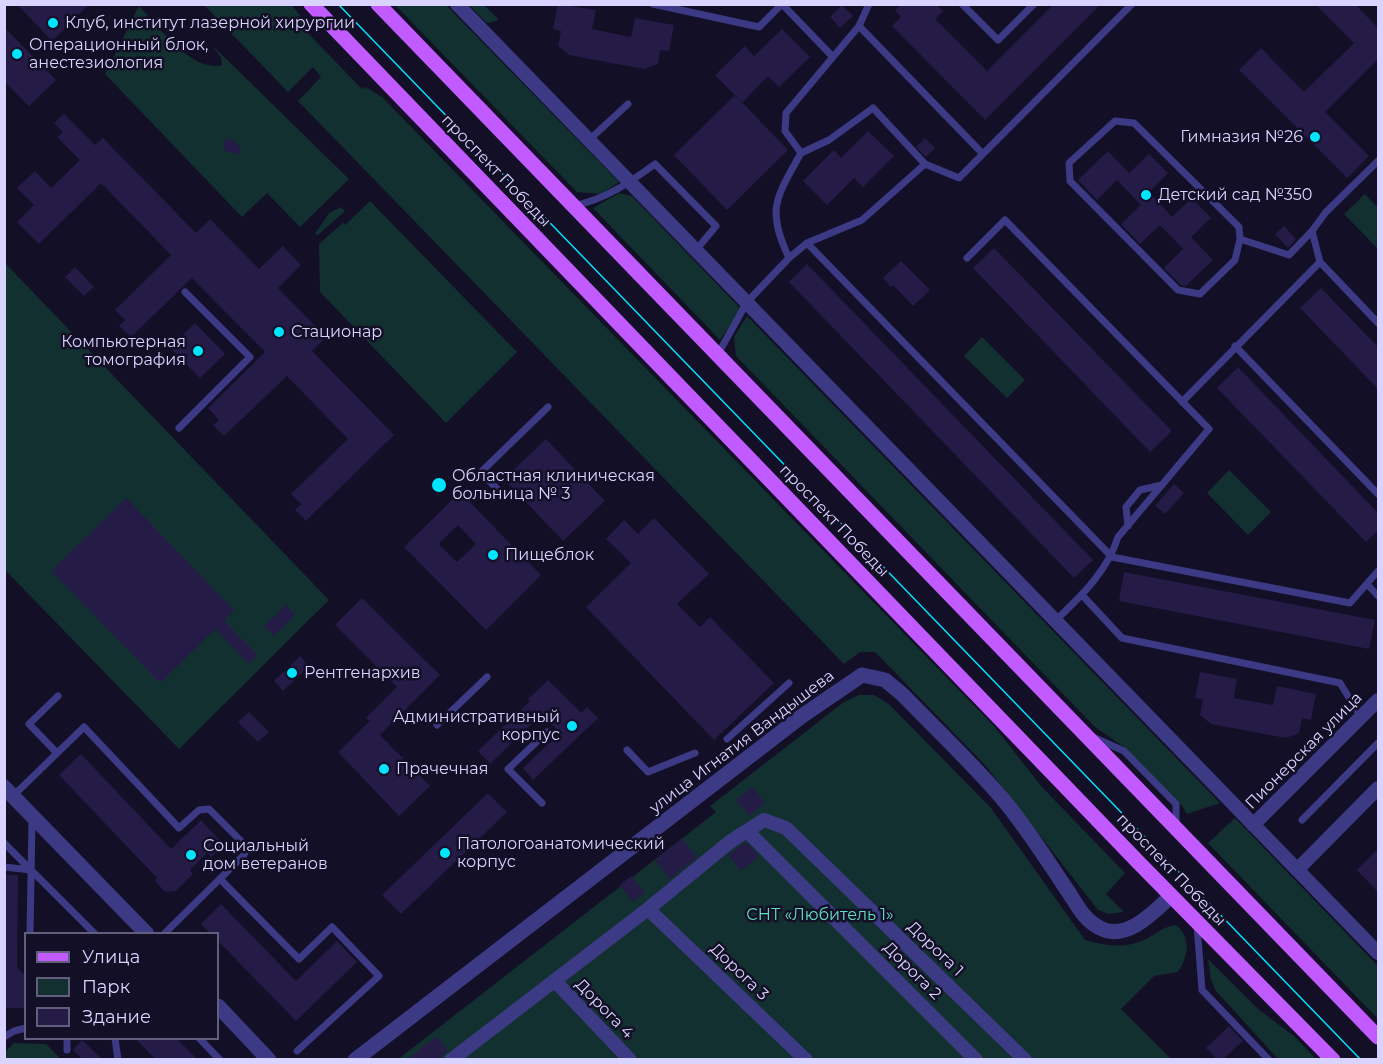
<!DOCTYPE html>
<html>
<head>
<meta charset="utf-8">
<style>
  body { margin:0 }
  #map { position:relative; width:1383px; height:1064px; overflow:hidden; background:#130f26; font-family:Montserrat,sans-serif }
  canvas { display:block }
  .frame { position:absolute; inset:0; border:6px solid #d9d4ff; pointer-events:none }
  .legend { position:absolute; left:24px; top:932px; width:195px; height:108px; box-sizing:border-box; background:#130f26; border:2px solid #625e7d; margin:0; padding:8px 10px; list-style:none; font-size:18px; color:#d9d4ff }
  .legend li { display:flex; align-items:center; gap:12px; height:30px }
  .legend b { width:30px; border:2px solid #625e7d }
</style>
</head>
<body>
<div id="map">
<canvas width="1383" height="1064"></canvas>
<div class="frame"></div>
<ul class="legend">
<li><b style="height:8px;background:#c25bff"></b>Улица</li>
<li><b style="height:16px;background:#12302f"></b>Парк</li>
<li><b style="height:16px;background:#241b47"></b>Здание</li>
</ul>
</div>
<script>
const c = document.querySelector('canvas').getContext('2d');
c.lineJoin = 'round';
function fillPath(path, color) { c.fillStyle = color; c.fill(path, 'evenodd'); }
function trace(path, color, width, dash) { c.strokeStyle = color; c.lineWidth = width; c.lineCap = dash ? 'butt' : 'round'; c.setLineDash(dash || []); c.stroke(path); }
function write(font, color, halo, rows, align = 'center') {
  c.font = font + ' Montserrat,sans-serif'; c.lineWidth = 5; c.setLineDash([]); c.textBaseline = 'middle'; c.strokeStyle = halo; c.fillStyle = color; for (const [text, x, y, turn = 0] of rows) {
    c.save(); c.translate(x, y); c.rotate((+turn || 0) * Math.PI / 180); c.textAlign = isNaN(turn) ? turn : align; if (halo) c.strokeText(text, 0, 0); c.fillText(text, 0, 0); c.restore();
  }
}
const green = new Path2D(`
  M204 5H292L305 23 304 29 362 89 366 87 382 97 993 725 1042 787 1125 873 1106 894 1124 912 1109 914 1098 910 985 765 875 652H860L844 664 298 101 321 77 313 67 288 92Z
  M395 5H446L619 182 601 194 577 192Z
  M469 5H484L499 20 487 23Z
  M139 6C158 26 192 73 222 65L221 58 213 46 349 179 300 227 267 193 242 217 105 74Z
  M619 193 632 196 741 309 720 340 593 208Z
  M1365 194 1378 208V249L1344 214Z
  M370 201 517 352 446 423 320 292 319 244 343 223 345 225Z
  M341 207 345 211 318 235 315 234 329 213Z
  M5 263 329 600 179 749 5 570Z
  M747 316 1220 803 1187 814 1182 806 1124 747 1095 727 736 356 734 337Z
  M982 337 1025 380 1007 398 964 356Z
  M1229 470 1271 512 1248 535 1207 493Z
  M859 695H874L890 705 991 808 1085 940C1106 946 1126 949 1146 939 1156 934 1164 926 1176 925 1192 938 1188 957 1178 972L1154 976 1121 1009 1171 1059 397 1060 716 812 710 806 844 702Z
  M1235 818 1378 966V1019L1208 843Z
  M1208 959 1258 1009 1294 1036 1316 1059H1278L1216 991 1211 980Z
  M14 1043 46 1044 61 1059H5V1052Z`);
const building = new Path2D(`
  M17 4H89L52 41Z
  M558 4 596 10 592 29 631 37 635 18 674 25 669 51 660 50 658 64 644 69 569 55 558 46 561 31 553 29Z
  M901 4H936L943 11 935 19 987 71 1054 4H1101L985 120 892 26 901 17 895 11Z
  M1315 4H1355L1378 28V59L1325 112 1369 156 1347 178 1239 70 1261 48 1304 92 1354 43Z
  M842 5 853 16 840 28 830 17Z
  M4 27 56 80 29 106 4 81Z
  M782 29 810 57 779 87 768 76 742 103 715 75 745 46 754 56Z
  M735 95 788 150 727 210 674 155Z
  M64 114 95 145 103 138 196 233 210 219 259 269 283 246 301 265 278 288 326 337 312 351 394 435 306 521 295 510 301 504 291 494 348 439 287 376 224 436 213 425 219 420 208 408 265 352 192 278 131 337 119 326 125 320 115 310 171 255 101 183 39 244 17 222 34 205 17 188 35 171 51 188 80 160 57 137 63 132 54 123Z
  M868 131 894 156 863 187 854 178 827 205 803 181 834 150 841 158Z
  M230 138 238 144 242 152 233 154 224 150V141Z
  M925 138 935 148 926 157 916 147Z
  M1108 151 1129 173 1149 154 1168 173 1149 192 1172 217 1192 198 1211 218 1191 237 1213 260 1186 286 1181 285 1164 268 1183 249 1160 225 1140 244 1121 224 1141 205 1117 180 1097 200 1078 180Z
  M1284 226 1296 239 1288 248 1275 234Z
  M994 248 1172 431 1150 452 973 268Z
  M901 261 930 290 913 306 893 285 891 287 883 278Z
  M807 264 1093 560 1074 578 789 282Z
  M75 267 94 287 84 296 65 277Z
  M1321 288 1378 347V389L1300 308Z
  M195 323 225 354 200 378 170 348Z
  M1238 367 1378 513V530L1366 542 1217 388Z
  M546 439 605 501 563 541 504 479Z
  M1174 484 1184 493 1165 514 1155 506Z
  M460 492 541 575 486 630 404 547ZM458 525 476 544 457 562 439 544Z
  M126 498 234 610 224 621 258 655 249 664 215 629 160 683 51 571Z
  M654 518 709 574 677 604 700 627 710 617 774 683 714 740 586 607 631 563 606 539 624 520 638 534Z
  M1124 572 1375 620 1369 649 1119 601Z
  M362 598 440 675 380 735 430 786 399 816 338 752 370 721 366 718 397 687 335 625Z
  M286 605 295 615 274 636 264 626Z
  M300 656 309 666 283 691 274 681Z
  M1200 672 1237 679 1234 698 1273 705 1277 686 1316 694 1311 720 1302 718 1299 733 1286 738 1211 724 1200 715 1203 699 1195 698Z
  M548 680 581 713 587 707 598 718 533 780 523 768 560 733 542 714 490 764 478 751 530 701 528 699Z
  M249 712 269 732 258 742 238 722Z
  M81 754 171 849 201 820 224 845 211 857 207 853 190 870 193 874 176 891 165 892 155 881 157 878 59 775Z
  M752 787 765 803 749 816 736 800Z
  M488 793 507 812 401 914 382 895Z
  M682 839 697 857 670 879 655 860Z
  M746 842 759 856 741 871 728 855Z
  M1378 849V892L1357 870Z
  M4 875H18L17 967 26 977V1008H4Z
  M631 876 645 893 633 902 620 885Z
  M221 904 296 981 337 941 357 962 296 1021 218 941V933H210L201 924Z
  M1229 1026 1243 1041 1223 1059H1217L1206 1048Z
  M437 1036 448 1051 444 1054 438 1059H408Z
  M135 1038H176L197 1059H155Z
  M82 1040 102 1059H82L73 1050Z`);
const service = new Path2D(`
  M653 4 759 27 782 4
  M782 4 833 57
  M962 4 998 40 1034 4
  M859 26 982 153
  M589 140 628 104
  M801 153 829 140 873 108 925 164
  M573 206C606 199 629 183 655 164L716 226 696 250
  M1240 239 1235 260 1200 294 1178 290 1070 181 1069 163 1115 121 1134 123 1239 227 1240 239 1289 255 1312 231
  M807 243 1112 557 1350 603 1378 571
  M789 258C766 209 776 198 801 153L785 131 786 113 859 26 869 4
  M967 258 1005 220 1209 429 1118 537C1107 572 1081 596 1055 621
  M1320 262 1312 231 1326 212 1378 161
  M1235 346 1378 494
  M718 354 747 302 789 258 807 243 862 220 925 164 959 178 1132 4
  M1182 402 1320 262 1378 323
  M179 428 250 357 185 292
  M491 497 498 490 481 472 548 407
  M1128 526 1126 507 1140 490 1162 485
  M1367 584 1378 596
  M1082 595 1122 638 1340 683 1361 717
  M437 725 487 677
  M1095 738 1124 751 1176 804V825
  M727 739 789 683
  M627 750 648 772 695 753
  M57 753 29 724 58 696
  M13 796 84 727 179 828 199 810 209 809 244 844 246 850 244 855 164 934
  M542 803 508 769 547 732
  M1302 820 1378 743
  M4 843 95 934
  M4 867 31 870
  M220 879 299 959 332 927 379 976 297 1051
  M1197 925 1202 990 1269 1060
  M30 934 32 818
  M4 1037 14 1031 26 1028
  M115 1038 118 1060
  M199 1038 220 1060
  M67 1050V1038`);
const minor = new Path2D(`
  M457 4 1378 953
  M1253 825 1378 700
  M747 831 976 1060
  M1297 870 1378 788
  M648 909 806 1060
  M555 981 630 1060
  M451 1060 648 909 731 841 764 820 786 828 1025 1060`);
const tertiary = new Path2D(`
  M4 787 147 934
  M218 1006 269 1060
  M355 1060 802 716 862 675 885 680 902 694C935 728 970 761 1001 797 1025 825 1045 857 1065 887 1076 902 1082 919 1100 928 1126 942 1154 912 1171 896`);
const primary = new Path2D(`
  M311 4 1140 864 1333 1060
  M378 4 1378 1037`);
const tram = new Path2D(`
  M338 4 1361 1060`);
const markers = [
  [53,23,6,"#00e5ff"],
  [17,54,6,"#00e5ff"],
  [1315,137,6,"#00e5ff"],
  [1146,195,6,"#00e5ff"],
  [279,332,6,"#00e5ff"],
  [198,351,6,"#00e5ff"],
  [439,485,8,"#00e5ff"],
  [493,555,6,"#00e5ff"],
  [292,673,6,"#00e5ff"],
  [572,726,6,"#00e5ff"],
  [384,769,6,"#00e5ff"],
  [445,853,6,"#00e5ff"],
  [191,855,6,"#00e5ff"]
];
const poiNames = [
  ["Клуб, институт лазерной хирургии",65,23],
  ["Операционный блок,",29,45],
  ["анестезиология",29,63],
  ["Гимназия №26",1303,137,"right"],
  ["Детский сад №350",1158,195],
  ["Стационар",291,332],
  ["Компьютерная",186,342,"right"],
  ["томография",186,360,"right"],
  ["Областная клиническая",452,476],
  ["больница № 3",452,494],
  ["Пищеблок",505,555],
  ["Рентгенархив",304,673],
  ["Административный",560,717,"right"],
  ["корпус",560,735,"right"],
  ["Прачечная",396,769],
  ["Патологоанатомический",457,844],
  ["корпус",457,862],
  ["Социальный",203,846],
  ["дом ветеранов",203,864]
];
const streetNames = [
  ["проспект Победы",496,171,46],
  ["проспект Победы",834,521,46],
  ["улица Игнатия Вандышева",742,742,-37],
  ["Пионерская улица",1304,751,-45],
  ["проспект Победы",1171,870,46],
  ["Дорога 1",935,949,44],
  ["Дорога 2",912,971,45],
  ["Дорога 3",739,972,44],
  ["Дорога 4",604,1009,46]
];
const parkNames = [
  ["СНТ «Любитель 1»",820,915]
];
fillPath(green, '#12302f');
fillPath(building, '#241b47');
trace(service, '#3d3a85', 7);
trace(minor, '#3d3a85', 14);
trace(tertiary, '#3d3a85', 15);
trace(primary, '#c25bff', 15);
trace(tram, '#00e5ff', 1.5);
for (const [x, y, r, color] of markers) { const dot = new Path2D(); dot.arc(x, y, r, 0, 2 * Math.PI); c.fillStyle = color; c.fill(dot); trace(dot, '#130f26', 2); }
write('16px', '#d9d4ff', '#130f26', poiNames, 'left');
write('16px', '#d9d4ff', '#130f26', streetNames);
write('16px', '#5fe0c0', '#130f26', parkNames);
</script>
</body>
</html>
